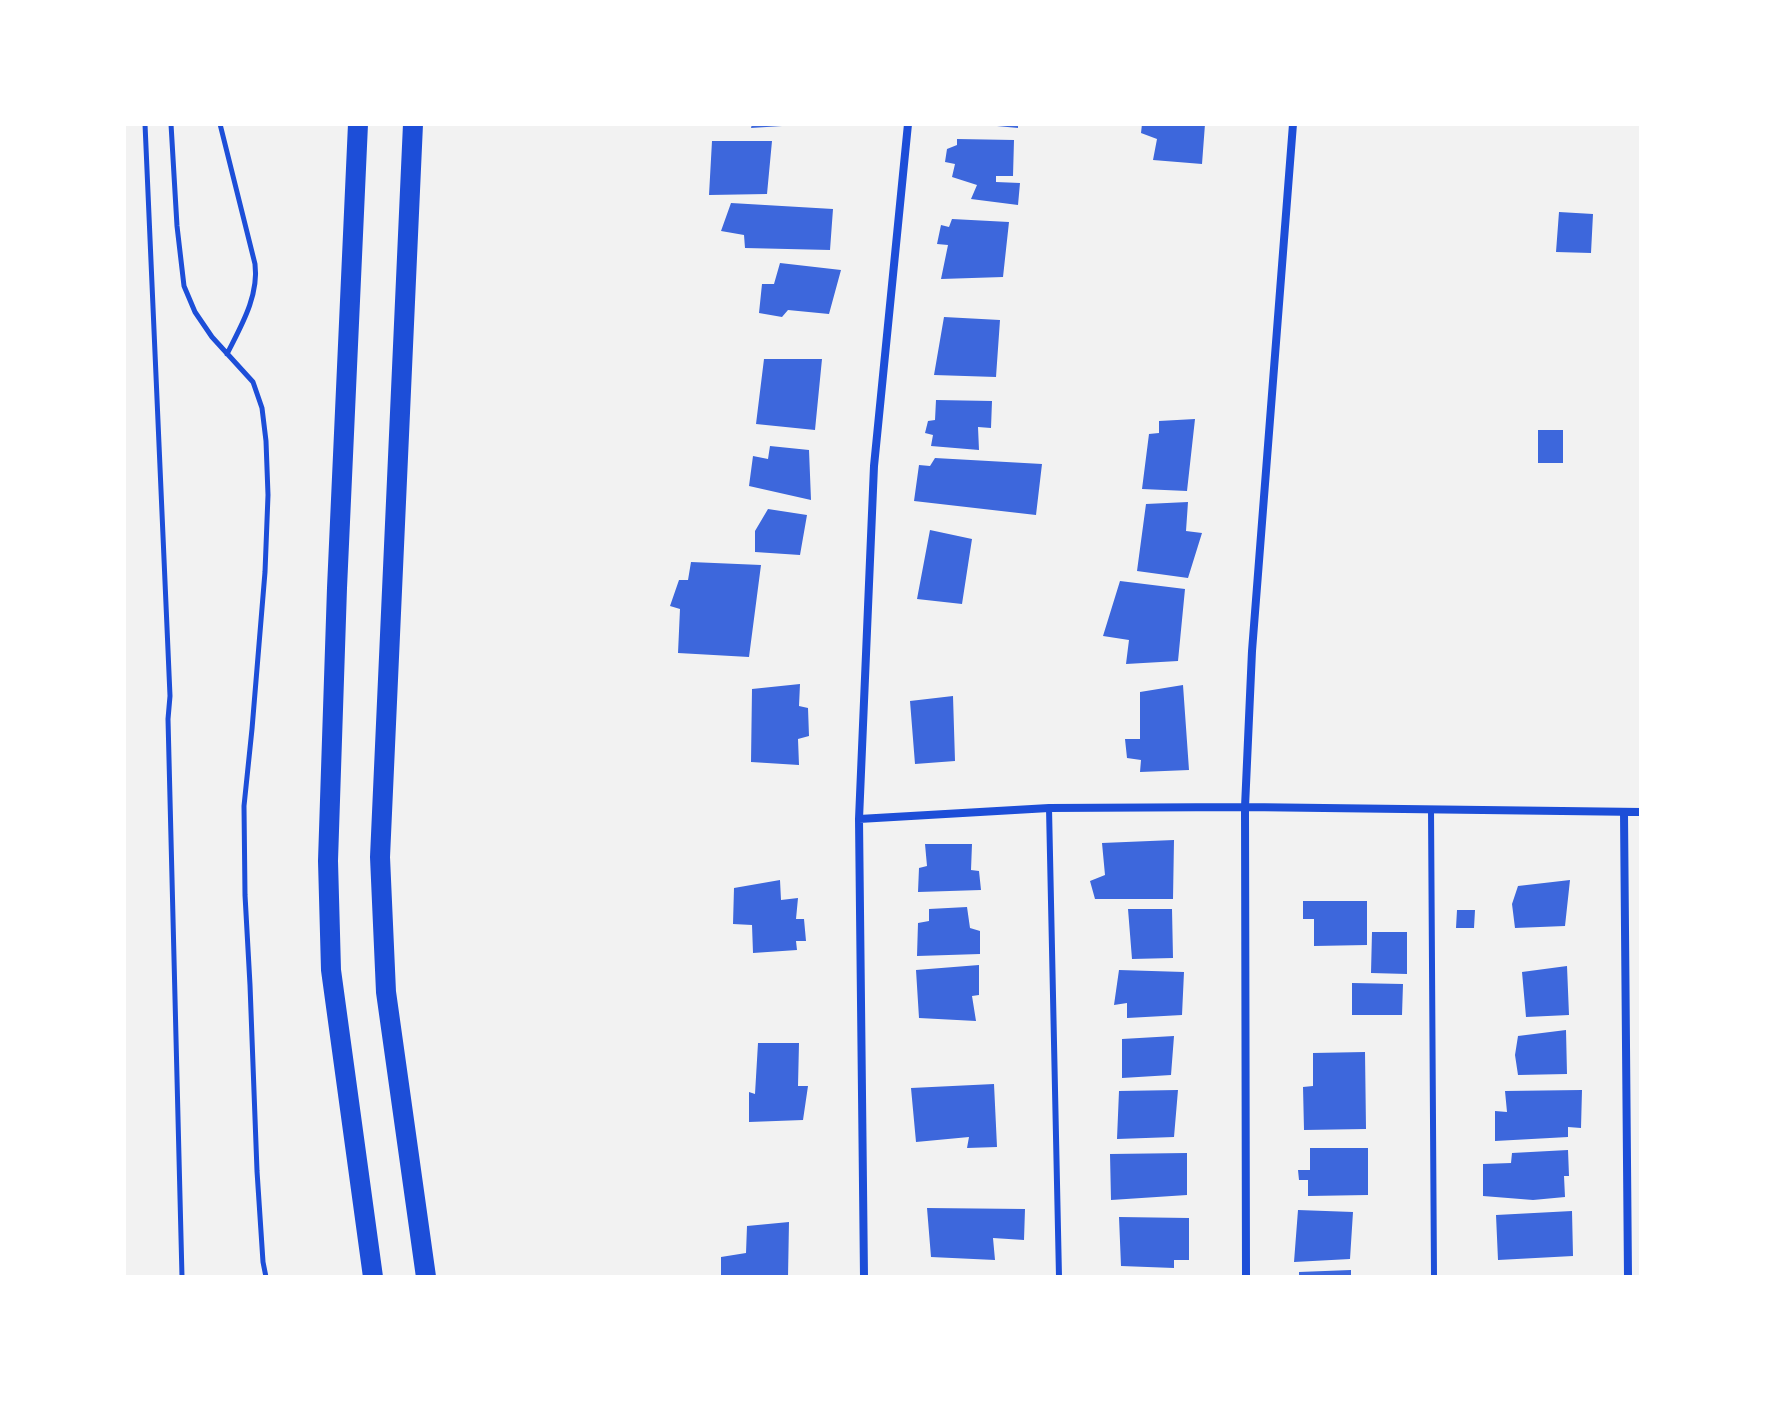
<!DOCTYPE html>
<html>
<head>
<meta charset="utf-8">
<style>
  body { margin:0 }
  #map { position:relative; width:1765px; height:1401px; overflow:hidden; background:#f2f2f2; font-family:"Varela Round",sans-serif }
  canvas { display:block }
  .frame { position:absolute; inset:0; border:126px solid #fff; pointer-events:none }
</style>
</head>
<body>
<div id="map">
<canvas width="1765" height="1401"></canvas>
<div class="frame"></div>
</div>
<script>
const c = document.querySelector('canvas').getContext('2d');
c.lineJoin = 'round';
function fillPath(path, color) { c.fillStyle = color; c.fill(path, 'evenodd'); }
function trace(path, color, width, dash) { c.strokeStyle = color; c.lineWidth = width; c.lineCap = dash ? 'butt' : 'round'; c.setLineDash(dash || []); c.stroke(path); }
const building = new Path2D(`
  M752 124H782V126L751 128Z
  M997 124H1018V128L997 126Z
  M1142 124H1205L1202 164 1153 160 1157 139 1141 133Z
  M957 139 1014 140 1013 176H996V182L1020 183 1018 205 971 199 977 185 952 177 955 164 945 162 947 149 957 145Z
  M712 141H772L767 194 709 195Z
  M731 203 833 209 830 250 745 248 744 235 721 231Z
  M1559 212 1593 214 1591 253 1556 252Z
  M952 219 1009 222 1003 277 941 279 948 245 937 244 941 225 949 227Z
  M780 263 841 270 829 314 788 310 782 317 759 313 762 284H774Z
  M944 317 1000 320 996 377 934 375Z
  M764 359H822L815 430 756 424Z
  M936 400 992 401 991 428 978 427 979 450 931 446 933 435 925 433 928 421 935 420Z
  M1195 419 1187 491 1142 489 1149 434 1159 433V421Z
  M1538 430H1563V463H1538Z
  M770 446 809 450 811 500 749 486 753 456 768 459Z
  M935 458 1042 464 1036 515 914 501 919 465 930 466Z
  M1188 502 1186 531 1202 533 1188 578 1137 571 1146 504Z
  M768 509 807 515 800 555 755 552V531Z
  M930 530 972 539 962 604 917 599Z
  M691 562 761 565 749 657 678 653 680 609 670 606 679 580H688Z
  M1120 581 1185 589 1178 661 1126 664 1129 640 1103 636Z
  M800 684 799 706 808 708 809 736 798 739 799 765 751 762 752 689Z
  M1183 685 1189 770 1140 772 1141 760 1127 758 1125 739H1140V692Z
  M953 696 955 761 915 764 910 701Z
  M1174 840 1173 899H1095L1090 881 1105 875 1102 843Z
  M925 844H972L971 870 979 871 981 890 918 892 919 868 927 866Z
  M780 880 781 900 798 898 796 919H804L806 941H796L797 950 753 953 752 925 733 924 734 888Z
  M1570 880 1565 926 1515 928 1512 904 1518 886Z
  M1303 901H1367V945L1314 946V919H1303Z
  M967 907 970 928 980 931V954L917 956 918 923 929 921V909Z
  M1128 909H1172L1173 958 1132 959Z
  M1457 910H1475L1474 928H1456Z
  M1372 932H1407V974L1371 973Z
  M979 965V995L972 996 976 1021 919 1018 916 970Z
  M1567 966 1569 1015 1526 1017 1522 972Z
  M1119 970 1184 972 1182 1015 1127 1018V1003L1114 1005Z
  M1352 983 1403 984 1402 1015H1352Z
  M1566 1030 1567 1074 1518 1075 1515 1055 1518 1036Z
  M1174 1036 1171 1075 1122 1078V1039Z
  M758 1043H799L798 1086H808L803 1120 749 1122V1092L755 1094Z
  M1365 1052 1366 1129 1304 1130 1303 1087 1313 1086V1053Z
  M994 1084 997 1147 967 1148 969 1137 916 1142 911 1088Z
  M1178 1090 1174 1137 1117 1139 1119 1091Z
  M1582 1090 1581 1128 1568 1127V1137L1495 1141V1111L1507 1112 1505 1091Z
  M1310 1148H1368V1195L1308 1196V1180H1299L1298 1170H1310Z
  M1568 1150 1569 1176H1564L1565 1197 1533 1200 1483 1196V1164L1511 1163 1512 1153Z
  M1187 1153V1195L1111 1200 1110 1154Z
  M927 1208 1025 1209 1024 1240 993 1238 995 1260 931 1257Z
  M1298 1210 1353 1212 1350 1259 1294 1262Z
  M1572 1211 1573 1256 1498 1260 1496 1215Z
  M1119 1217 1189 1218V1260H1174V1268L1121 1266Z
  M789 1222 788 1277H721V1257L746 1253 747 1226Z
  M1351 1270V1277H1299V1272Z`);
const path = new Path2D(`
  M145 124 170 696 168 719 182 1277
  M171 124 177 226 184 286 195 312 212 337 253 382 262 408 266 441 268 495 265 572 252 729 244 806 245 895 250 985 257 1171 263 1262 266 1277
  M220 124 255 264C259 296 241 326 227 354`);
const service = new Path2D(`
  M1049 808 1059 1277
  M1431 809 1434 1277`);
const minor = new Path2D(`
  M1624 813 1628 1277
  M859 819 1049 808 1245 807 1641 812
  M864 1277 859 819 874 466 908 124
  M1246 1277 1245 807 1252 651 1293 124`);
const primary = new Path2D(`
  M358 124 337 588 328 861 331 970 373 1277
  M413 124 380 857 386 992 426 1277`);
fillPath(building, '#3d67dc');
trace(path, '#1d4ed8', 5);
trace(service, '#1d4ed8', 6);
trace(minor, '#1d4ed8', 8);
trace(primary, '#1d4ed8', 20);
</script>
</body>
</html>
